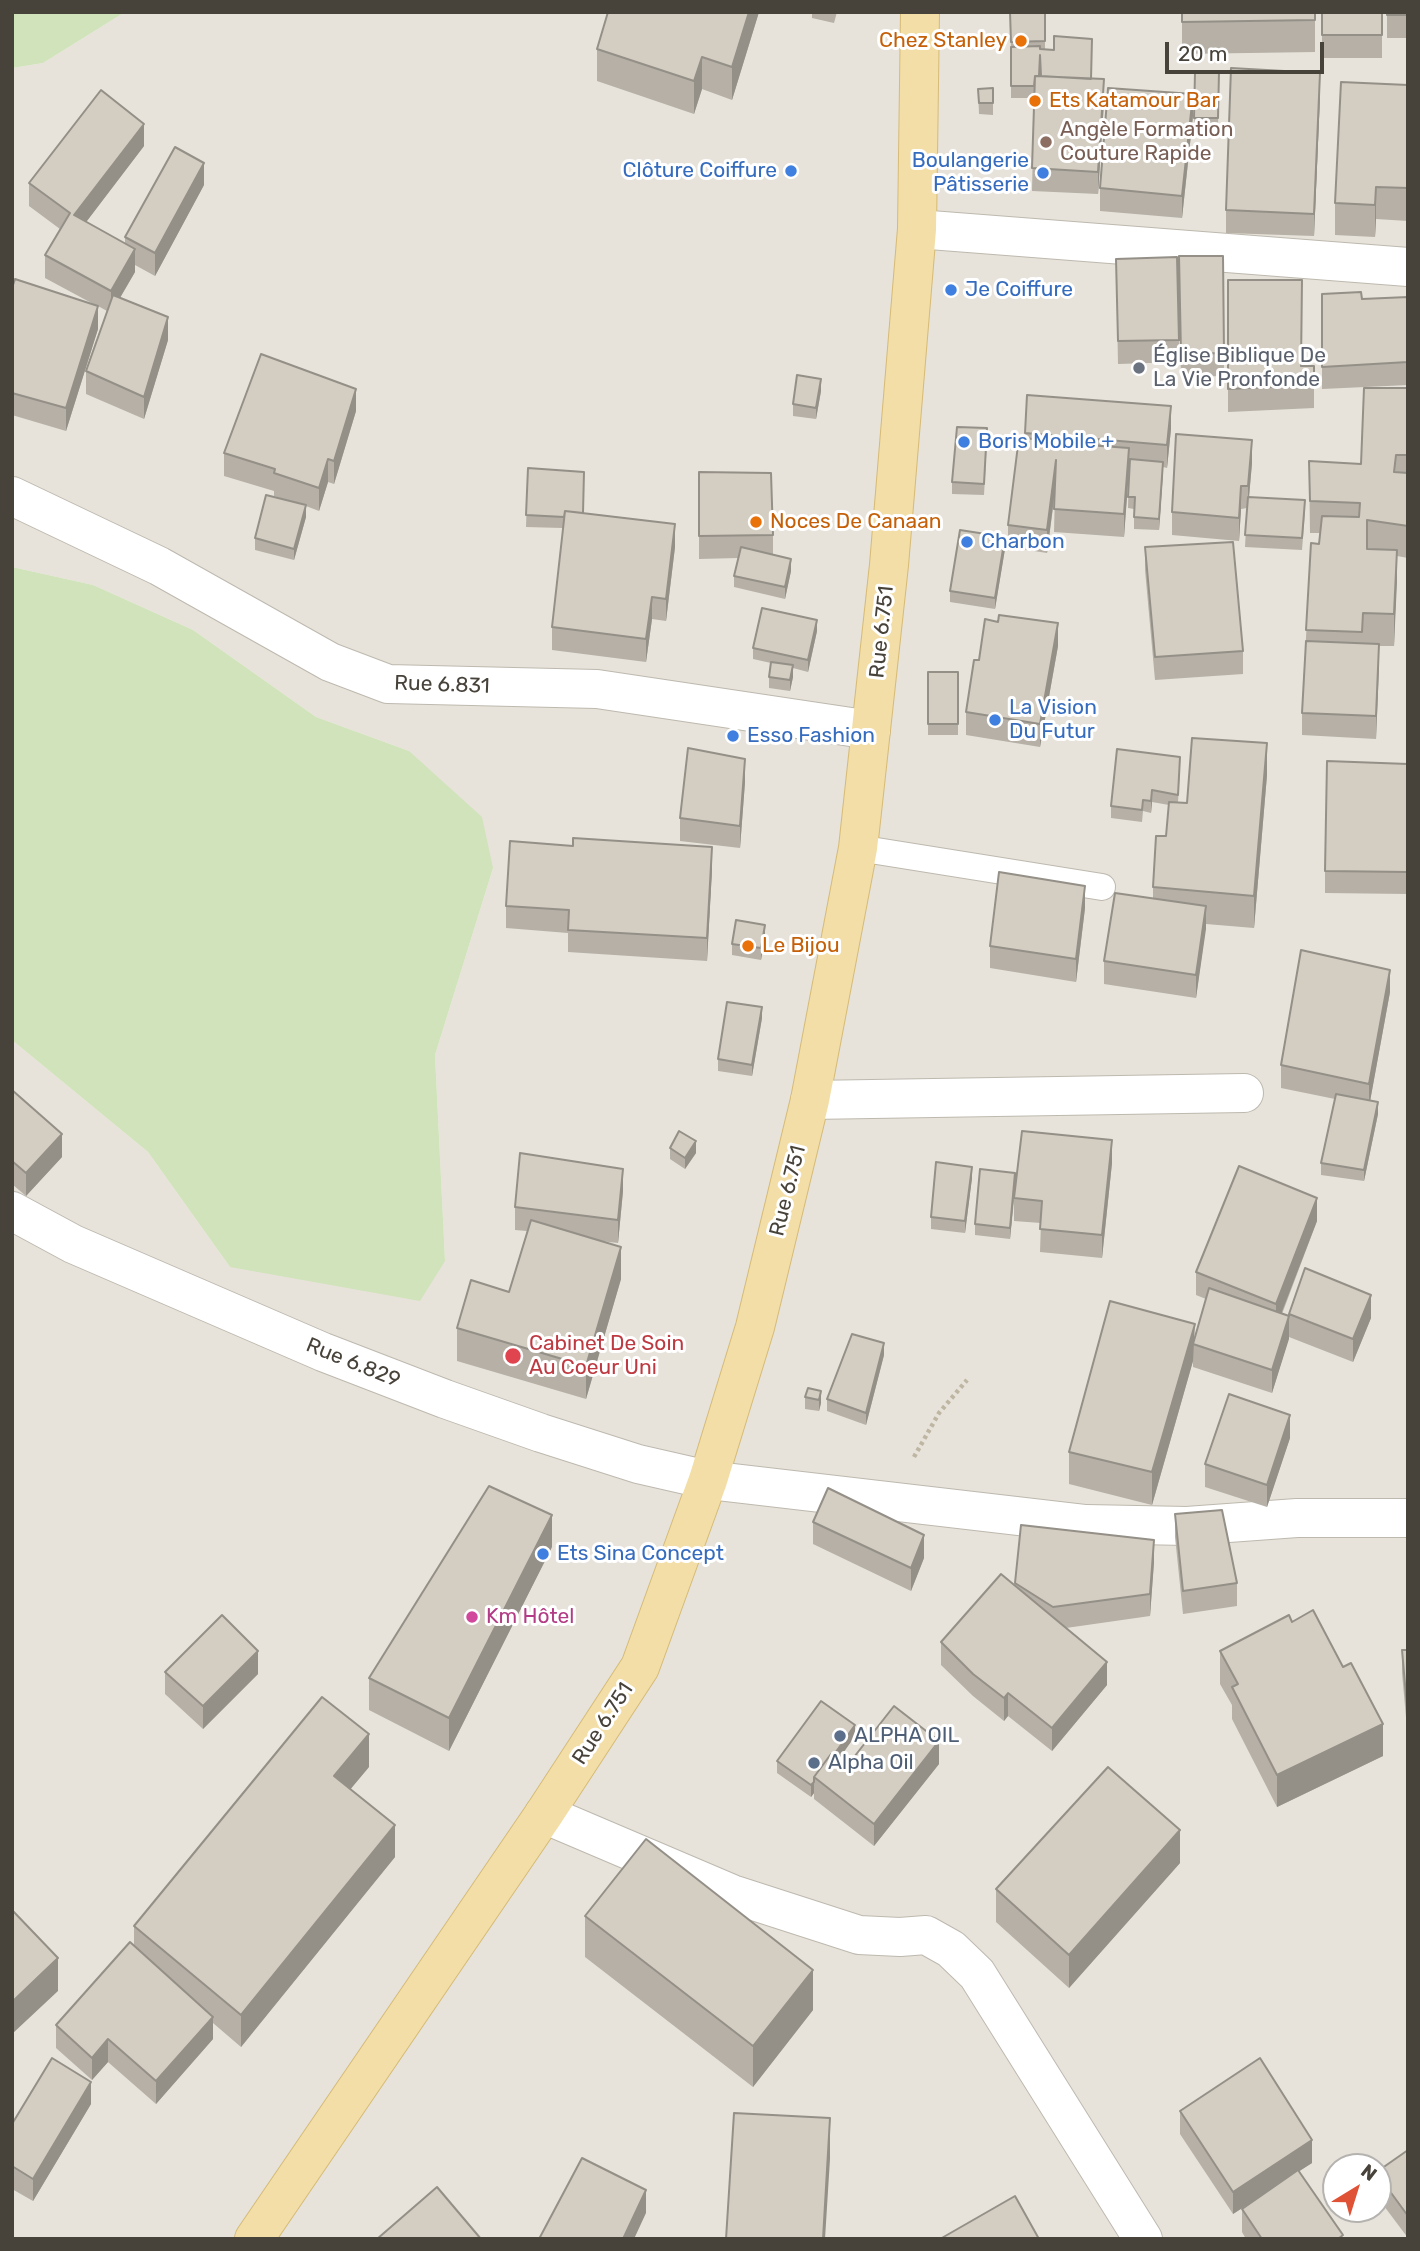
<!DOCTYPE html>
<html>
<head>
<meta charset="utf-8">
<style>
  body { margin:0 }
  #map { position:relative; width:1420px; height:2251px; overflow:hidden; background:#f4f1ec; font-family:Rubik,sans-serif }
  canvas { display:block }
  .frame { position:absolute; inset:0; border:14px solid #47423a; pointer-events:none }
  .north { position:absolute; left:1322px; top:2153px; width:70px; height:70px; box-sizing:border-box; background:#fff; border:2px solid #b5b3b0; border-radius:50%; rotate:38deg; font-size:19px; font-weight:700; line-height:28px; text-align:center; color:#47423a }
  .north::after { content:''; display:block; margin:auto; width:24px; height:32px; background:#e05236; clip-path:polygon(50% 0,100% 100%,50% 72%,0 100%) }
  .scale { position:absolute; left:1165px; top:42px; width:159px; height:32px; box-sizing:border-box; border:4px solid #47423a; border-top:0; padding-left:9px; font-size:21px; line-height:24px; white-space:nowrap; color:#47423a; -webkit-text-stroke:5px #fff; paint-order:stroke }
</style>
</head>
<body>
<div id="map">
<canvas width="1420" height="2251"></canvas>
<div class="frame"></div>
<div class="north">N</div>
<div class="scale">20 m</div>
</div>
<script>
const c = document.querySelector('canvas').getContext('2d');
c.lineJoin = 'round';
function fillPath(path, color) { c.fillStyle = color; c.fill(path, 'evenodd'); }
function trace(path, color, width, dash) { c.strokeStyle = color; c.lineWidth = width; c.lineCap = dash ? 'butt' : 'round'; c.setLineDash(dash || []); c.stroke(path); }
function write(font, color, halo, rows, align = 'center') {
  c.font = font + ' Rubik,sans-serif'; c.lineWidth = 6; c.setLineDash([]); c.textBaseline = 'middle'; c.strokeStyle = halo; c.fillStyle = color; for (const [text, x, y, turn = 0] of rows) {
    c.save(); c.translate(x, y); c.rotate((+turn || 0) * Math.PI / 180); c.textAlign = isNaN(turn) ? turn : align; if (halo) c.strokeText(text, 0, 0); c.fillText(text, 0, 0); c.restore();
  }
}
const residential = new Path2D(`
  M125 12H1408V2239H12V1040L148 1152 230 1267 445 1261 435 1055 493 868 409 751 316 717 193 630 93 585 12 567V68L43 63ZM1336 2167H1378V2209H1336Z`);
const green = new Path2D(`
  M12 12H125L43 63 12 68Z
  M12 567 93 585 193 630 316 717 409 751 482 817 493 868 435 1055 445 1261 420 1301 230 1267 148 1152 12 1040Z`);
const path = new Path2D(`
  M914 1457 939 1413 967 1380`);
const service = new Path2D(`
  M858 848 1102 887`);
const minor = new Path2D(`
  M917 229 1408 267
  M12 496 159 566 330 662 388 684 597 689 871 730
  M810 1100 1244 1093
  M12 1211 73 1244 323 1352 445 1399 541 1433 638 1464 708 1480 1086 1524 1187 1526 1297 1518H1408
  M544 1814 732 1894 859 1935 900 1937 926 1935 951 1949 977 1974 1143 2239`);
const primary = new Path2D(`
  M254 2239 544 1814 640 1667 708 1480 755 1327 810 1100 858 848 889 565 917 229 920 12`);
const wall = new Path2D(`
  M608 12H759L732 100 702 89 694 114 597 81V49Z
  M812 12H837L834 23 812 18Z
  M1010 12H1045V50L1104 102 1098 194 1032 191 1034 98H1011V53Z
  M1182 12H1315V52L1182 54Z
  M1322 12H1382V58H1322Z
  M1387 12H1408V38H1387Z
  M1195 72H1219L1218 130 1194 129Z
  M1408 85V221L1376 219 1375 237 1335 235V203Z
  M993 88V115L979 114 978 89Z
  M1320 96 1314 236 1226 233V210Z
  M1193 116 1182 218 1100 211V188Z
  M144 146 86 222 125 244V237L204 185 155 276 135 265V272L120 298 168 340 144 419 86 394V371L107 311 98 306V329L66 431 12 415V288L97 306 45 278V255L60 229 29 206V183Z
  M1223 256 1224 376 1181 377 1179 279Z
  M1116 259 1179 340V362L1118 364Z
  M1228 280 1314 385V408L1228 412Z
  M1322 294 1362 299 1408 297V385L1322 389Z
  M1408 388V558L1397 556 1394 646H1379L1376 739 1302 735V713L1311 543 1319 544 1320 533H1310L1309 461 1361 464Z
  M821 391 816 419 793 416V404Z
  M1027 395 1171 429 1167 468 1163 467 1159 530 1134 529V509L1128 508 1129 465V464L1124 537 1054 532 1055 493 1047 553 1008 547V525L1025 438Z
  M356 411 334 484 328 482 319 511 306 506V517L294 560 255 550V538L289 501 274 496V491L224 476V453Z
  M987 440 984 495 952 494V482Z
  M1252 463 1249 497 1305 512 1302 550 1245 547 1247 508 1241 509 1239 541 1172 535V512Z
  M528 468 583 513 675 547 666 621 652 619 646 662 552 650V627L563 528 526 527Z
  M699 472 773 535V555L791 571 785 599 734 587V576L738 558 699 559Z
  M1145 547 1243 651V674L1155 680 1145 570Z
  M1005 549 995 609 950 602V591Z
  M817 631 808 672 793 668V677L790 691 769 688V677L771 663 753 659V648Z
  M1058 646 1040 747 966 735V712L979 660Z
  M928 672H958V735H928Z
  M1408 764V894L1325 893V871Z
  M1180 769 1178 802 1187 803 1267 775 1254 928 1206 924 1196 998 1104 984V961L1153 898V887L1166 836 1169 805 1152 802 1151 813 1143 811 1142 822 1111 818V806Z
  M745 782 740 848 680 841V818Z
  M712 870 707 961 568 952V933L506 928V906Z
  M1085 908 1076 982 990 968V946Z
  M765 937 761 960 732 955V944Z
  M1390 992 1370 1101 1378 1114 1364 1181 1321 1175V1163L1335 1099 1281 1088V1065Z
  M762 1018 752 1076 718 1071V1059Z
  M12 1090 62 1157 26 1196 12 1184Z
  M670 1148 696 1153 685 1169 670 1159Z
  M1112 1163 1102 1258 1040 1252 1041 1223 1014 1221V1201L1010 1239 975 1235V1224L1015 1184Z
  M972 1178 965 1233 931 1229V1217Z
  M623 1191 618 1243 601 1241 621 1279 586 1399 457 1361V1328L509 1292 527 1231 515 1230V1207Z
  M1317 1221 1282 1314 1289 1316V1314L1371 1318 1353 1362 1289 1337 1272 1393 1193 1367V1361L1152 1505 1069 1484V1452L1195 1340 1206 1299 1196 1295V1272Z
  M884 1355 866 1425 827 1411V1399Z
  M821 1391V1403L819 1411 805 1409V1397Z
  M1290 1438 1267 1507 1205 1487V1464Z
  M1175 1514 1237 1583V1606L1183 1614 1175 1537Z
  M813 1522 924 1558 911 1591 813 1544Z
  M1021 1525 1154 1562 1150 1616 1066 1628 1107 1685 1052 1751 1008 1716 1004 1721 973 1696 941 1665V1642L1015 1585Z
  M552 1547 449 1751 369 1710V1678Z
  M1292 1622 1383 1756 1277 1807 1232 1719V1705L1220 1684V1651Z
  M1402 1650H1408V1740L1402 1673Z
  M165 1672 258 1674 203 1729 165 1694Z
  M855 1736 838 1760 847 1766 939 1764 874 1846 814 1799V1793L811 1797 777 1773V1761Z
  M369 1767 350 1789 395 1857 241 2047 213 2023V2039L156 2104 108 2062 92 2080 56 2048V2025L134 1946V1926Z
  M1180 1863 1069 1988 996 1922V1889Z
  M585 1916 813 2010 753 2087 585 1957Z
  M91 2104 33 2201 12 2189V2124Z
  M1180 2111 1312 2163 1299 2171 1343 2239H1246L1242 2232V2209L1262 2195 1233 2214 1180 2134Z
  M1408 2150V2238L1378 2198V2171Z`);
const shadedWall = new Path2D(`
  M749 12H759L732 100V67Z
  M702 57V89L694 114V81Z
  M1320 73V96L1314 236V214Z
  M1104 79V102L1098 194V172Z
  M1193 94V116L1182 218V196Z
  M144 124V146L74 238V215Z
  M204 163V185L155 276V253Z
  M1376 187V219L1375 237V205Z
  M135 249V272L111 313V291Z
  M98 306V329L66 431V408Z
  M168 317V340L144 419V397Z
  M821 379V391L816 419V408Z
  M356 389V411L334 484V461Z
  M1171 406V429L1167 468V445Z
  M1252 440V463L1248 508V486Z
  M1129 448V471L1124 537V514Z
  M328 459V482L319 511V488Z
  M1056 460V482L1047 553V530Z
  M1163 462V473L1159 530V519Z
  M1241 486V509L1239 541V518Z
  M306 505V517L294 560V549Z
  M675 524V547L666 621V599Z
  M1005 537V549L995 609V598Z
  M1397 550V582L1394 646V614Z
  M791 559V571L785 599V587Z
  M652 597V619L646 662V639Z
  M817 620V631L808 672V660Z
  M1058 623V646L1040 747V724Z
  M1379 644V667L1376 739V716Z
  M793 665V677L790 691V680Z
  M1267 743V775L1254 928V896Z
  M745 759V782L740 848V826Z
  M1152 790V802L1151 813V801Z
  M712 847V870L707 961V938Z
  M1085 886V908L1076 982V959Z
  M1206 906V929L1196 998V975Z
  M765 925V937L761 960V948Z
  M1390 970V992L1369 1107V1084Z
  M762 1007V1018L752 1076V1065Z
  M1378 1102V1114L1364 1181V1170Z
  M62 1134V1157L26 1196V1173Z
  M1112 1140V1163L1102 1258V1235Z
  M696 1141V1153L685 1169V1158Z
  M972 1167V1178L965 1233V1221Z
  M623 1169V1191L618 1243V1220Z
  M1015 1173V1184L1010 1239V1228Z
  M1317 1198V1221L1276 1327V1304Z
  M621 1247V1279L586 1399V1366Z
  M1371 1295V1318L1353 1362V1339Z
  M1289 1316V1339L1272 1393V1370Z
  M1195 1324 1193 1361 1152 1505V1472Z
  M884 1343V1355L866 1425V1413Z
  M821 1391V1403L819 1411V1400Z
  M1290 1415V1438L1267 1507V1485Z
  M552 1515V1547L449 1751V1718Z
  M924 1535V1558L911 1591V1568Z
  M1154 1540V1562L1150 1616V1594Z
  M258 1651V1674L203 1729V1706Z
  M1107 1662V1685L1052 1751V1728Z
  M1008 1693V1716L1004 1721V1698Z
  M1383 1724V1756L1277 1807V1775Z
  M855 1725V1736L822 1783 816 1778Z
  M369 1734V1767L334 1809V1776Z
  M939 1741V1764L874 1846V1824Z
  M814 1782V1793L811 1797V1785Z
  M395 1825V1857L241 2047V2015Z
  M1180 1830V1863L1069 1988V1955Z
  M58 1958V1991L12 2034V2002Z
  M813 1970V2010L753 2087V2046Z
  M213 2017V2039L156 2104V2081Z
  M108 2039V2062L92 2080V2058Z
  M91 2082V2104L33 2201V2179Z
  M830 2118V2159L825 2239H823Z
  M1312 2140V2163L1233 2214V2192Z
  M646 2190V2213L634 2239H623Z`);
const building = new Path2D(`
  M608 12H749L732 67 702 57 694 81 597 49Z
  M1010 12H1045V41L1011 42Z
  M1182 12H1315V20L1182 22Z
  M1322 12H1382V35H1322Z
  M1387 12H1408V15H1387Z
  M1054 36 1092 39 1091 79 1041 76 1040 55 1039 76H1035L1034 86H1011V47L1040 46V49L1054 50Z
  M1231 68 1320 73 1314 214 1226 210Z
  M1195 72H1219L1218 118H1194Z
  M1035 76 1104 79 1098 172 1032 168Z
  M1341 82 1408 85V188L1376 187 1375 205 1335 203Z
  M993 88V103H979L978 89Z
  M1108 88 1193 94 1182 196 1100 188Z
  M101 90 144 124 74 215 135 249 111 291 45 255 70 213 29 183Z
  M175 147 204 163 155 253 125 237Z
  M1179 256H1223L1224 353 1181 354Z
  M1177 257 1179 340 1118 341 1116 259Z
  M15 279 98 306 66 408 12 393V288Z
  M1228 280H1302L1301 366H1314V385L1228 389Z
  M1361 292 1362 299 1408 297V362L1322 367V294Z
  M113 295 168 317 144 397 86 371Z
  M261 354 356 389 334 461 328 459 319 488 274 473 275 469 224 453Z
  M797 375 821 379 816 408 793 404Z
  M1364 388H1408V455H1396L1394 472 1408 473V526L1367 520V549L1397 550 1394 614 1363 613 1362 632 1306 630 1311 543 1319 544 1322 516 1359 517 1360 503 1310 501 1309 461 1361 464Z
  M1027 395 1171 406 1167 445 1025 433Z
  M957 427 987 428 984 484 952 482Z
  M1176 434 1252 440 1248 486H1241L1239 518 1172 512Z
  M1019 437 1059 443 1129 448 1124 514 1054 509 1056 460 1047 530 1008 525Z
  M1130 459 1163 462 1159 519 1134 517 1135 497H1128Z
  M528 468 584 472 583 513 565 511 564 517 526 515Z
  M699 472 771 473 773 535 699 536Z
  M266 495 306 505 294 549 255 538Z
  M1248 497 1305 500 1302 538 1245 535Z
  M565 511 675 524 666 599 652 597 646 639 552 627Z
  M960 530 1005 537 995 598 950 591Z
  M1233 542 1243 651 1155 657 1145 547Z
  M741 547 791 559 785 587 734 576Z
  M762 608 817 620 808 660 753 648Z
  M999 615 1058 623 1040 724 966 712 974 660H979L985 619 998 622Z
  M1306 641 1379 644 1376 716 1302 713Z
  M771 662 793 665 790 680 769 677Z
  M928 672H958V724H928Z
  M1192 738 1267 743 1254 896 1153 887 1156 836H1166L1169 802 1187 803Z
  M688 748 745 759 740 826 680 818Z
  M1117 749 1180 757 1178 795 1152 790 1151 801 1143 800 1142 810 1111 806Z
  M1327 761 1408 764V872L1325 871Z
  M573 838 712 847 707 938 568 930 569 910 506 906 510 841 573 846Z
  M999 872 1085 886 1076 959 990 946Z
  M1115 893 1206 906 1196 975 1104 961Z
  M736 920 765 925 761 948 732 944Z
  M1301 950 1390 970 1369 1084 1281 1065Z
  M727 1002 762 1007 752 1065 718 1059Z
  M12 1090 62 1134 26 1173 12 1161Z
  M1336 1094 1378 1102 1364 1170 1321 1163Z
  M679 1131 696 1141 685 1158 670 1148Z
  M1022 1131 1112 1140 1102 1235 1040 1229 1042 1201 1014 1198Z
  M520 1153 623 1169 618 1220 515 1207Z
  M936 1162 972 1167 965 1221 931 1217Z
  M1239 1166 1317 1198 1276 1304 1196 1272Z
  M980 1169 1015 1173 1010 1228 975 1224Z
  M531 1220 621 1247 586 1366 457 1328 471 1280 509 1292Z
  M1305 1268 1371 1295 1353 1339 1289 1314Z
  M1209 1288 1289 1316 1272 1370 1193 1344Z
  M1110 1301 1195 1324 1152 1472 1069 1452Z
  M852 1334 884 1343 866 1413 827 1399Z
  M808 1388 821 1391 819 1400 805 1397Z
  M1229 1394 1290 1415 1267 1485 1205 1464Z
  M489 1486 552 1515 449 1718 369 1678Z
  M828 1488 924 1535 911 1568 813 1522Z
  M1222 1510 1237 1583 1183 1591 1175 1514Z
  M1021 1525 1154 1540 1150 1594 1053 1607 1015 1583Z
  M1001 1574 1107 1662 1052 1728 1008 1693 1004 1698 973 1674 941 1642Z
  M1313 1610 1343 1667 1351 1663 1383 1724 1277 1775 1232 1687 1238 1684 1220 1651 1289 1615 1292 1622Z
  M222 1615 258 1651 203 1706 165 1672Z
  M1402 1650H1408V1718Z
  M322 1697 369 1734 334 1776 395 1825 241 2015 134 1926Z
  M821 1701 855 1725 833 1756 831 1754 814 1777V1782L811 1785 777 1761Z
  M894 1706 939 1741 874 1824 814 1777 831 1754 847 1766Z
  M1108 1767 1180 1830 1069 1955 996 1889Z
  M646 1839 813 1970 753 2046 585 1916Z
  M12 1910 58 1958 12 2002Z
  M130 1942 213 2017 156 2081 108 2039 92 2058 56 2025Z
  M52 2058 91 2082 33 2179 12 2166V2124Z
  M1260 2058 1312 2140 1233 2192 1180 2111Z
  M734 2113 830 2118 823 2239H726Z
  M1408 2150V2216L1378 2175V2171Z
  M582 2158 646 2190 623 2239H539Z
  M1298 2170 1343 2235 1338 2239H1262L1242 2209Z
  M437 2187 481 2239H377Z
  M1015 2196 1039 2239H940Z`);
const markers = [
  [1021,41,7,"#e8710a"],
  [1035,101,7,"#e8710a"],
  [1046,142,7,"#8d6e63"],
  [791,171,7,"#3f7fe0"],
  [1043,173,7,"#3f7fe0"],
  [951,290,7,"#3f7fe0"],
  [1139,368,7,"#6b7280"],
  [964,442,7,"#3f7fe0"],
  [756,522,7,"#e8710a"],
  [967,542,7,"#3f7fe0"],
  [995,720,7,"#3f7fe0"],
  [733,736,7,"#3f7fe0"],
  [748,946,7,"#e8710a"],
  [513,1356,9,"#e0444e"],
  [543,1554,7,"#3f7fe0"],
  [472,1617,7,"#d1479c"],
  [840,1736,7,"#5c6f8a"],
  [814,1763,7,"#5c6f8a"]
];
const foodNames = [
  ["Chez Stanley",1007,41,"right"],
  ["Ets Katamour Bar",1049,101],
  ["Noces De Canaan",770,522],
  ["Le Bijou",762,946]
];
const educationNames = [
  ["Angèle Formation",1060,130],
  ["Couture Rapide",1060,154]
];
const shopNames = [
  ["Boulangerie",1029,161,"right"],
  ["Pâtisserie",1029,185,"right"],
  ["Clôture Coiffure",777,171,"right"],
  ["Je Coiffure",965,290],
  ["Boris Mobile +",978,442],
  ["Charbon",981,542],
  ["La Vision",1009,708],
  ["Du Futur",1009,732],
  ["Esso Fashion",747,736],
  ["Ets Sina Concept",557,1554]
];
const worshipNames = [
  ["Église Biblique De",1153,356],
  ["La Vie Pronfonde",1153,380]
];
const streetNames = [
  ["Rue 6.751",882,632,-84],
  ["Rue 6.831",442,685,2],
  ["Rue 6.751",788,1191,-76],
  ["Rue 6.829",353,1363,22],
  ["Rue 6.751",603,1724,-57]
];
const healthNames = [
  ["Cabinet De Soin",529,1344],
  ["Au Coeur Uni",529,1368]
];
const hotelNames = [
  ["Km Hôtel",486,1617]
];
const serviceNames = [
  ["ALPHA OIL",854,1736],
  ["Alpha Oil",828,1763]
];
fillPath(residential, '#e7e3da');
fillPath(green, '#d0e3ba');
trace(service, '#beb9af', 28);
trace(minor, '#beb9af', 40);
trace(primary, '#d6bb77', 40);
trace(path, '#beb5a2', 4.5, [3.5, 3.5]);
trace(service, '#fff', 26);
trace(minor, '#fff', 38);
trace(primary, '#f2dea6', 38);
fillPath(wall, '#b6b0a7');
fillPath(shadedWall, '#949088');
fillPath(building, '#d4cdc2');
trace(building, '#949088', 2);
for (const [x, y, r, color] of markers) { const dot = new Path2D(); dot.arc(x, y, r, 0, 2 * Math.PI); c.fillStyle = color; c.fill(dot); trace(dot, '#fff', 2.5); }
write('21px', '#c56008', '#fff', foodNames, 'left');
write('21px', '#785e54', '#fff', educationNames, 'left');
write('21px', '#366cbe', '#fff', shopNames, 'left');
write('21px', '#5b616d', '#fff', worshipNames, 'left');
write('21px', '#47423a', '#fff', streetNames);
write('21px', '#be3a42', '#fff', healthNames, 'left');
write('21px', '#b23c85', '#fff', hotelNames, 'left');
write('21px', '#4e5e75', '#fff', serviceNames, 'left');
</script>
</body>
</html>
